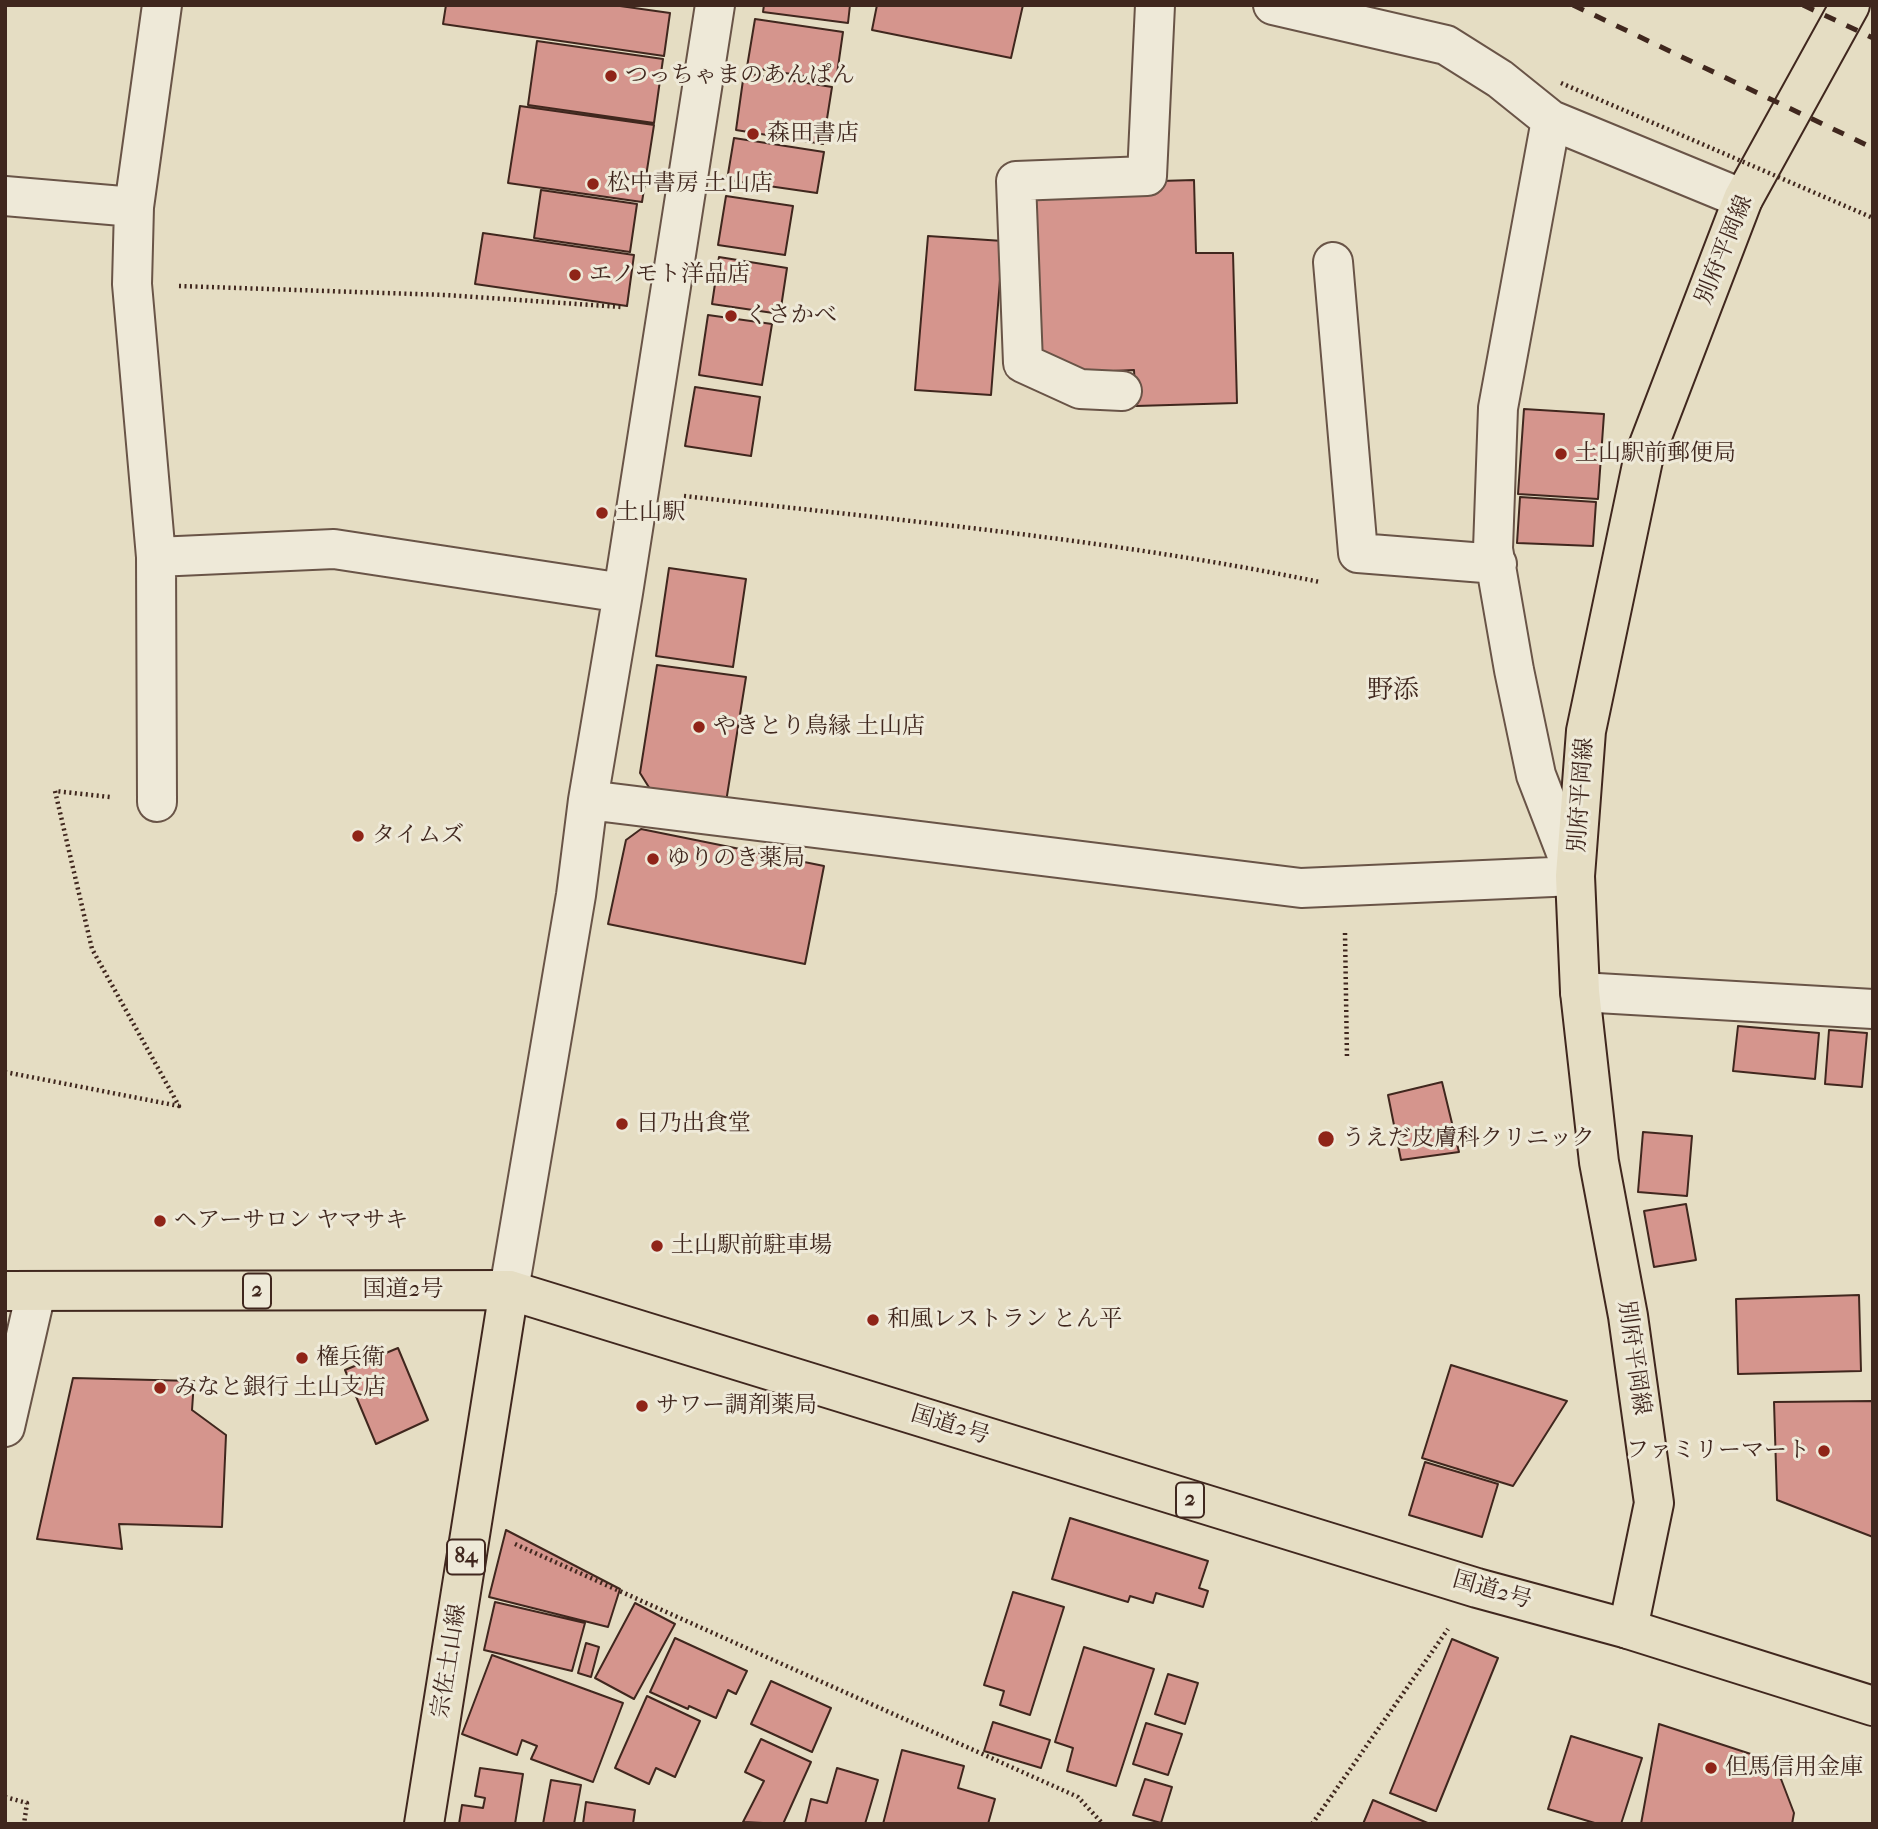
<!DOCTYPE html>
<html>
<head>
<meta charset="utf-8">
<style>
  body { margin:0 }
  #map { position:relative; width:1878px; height:1829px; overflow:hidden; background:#e5ddc3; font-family:"IM FELL French Canon",serif }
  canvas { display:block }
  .frame { position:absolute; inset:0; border:7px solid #40271e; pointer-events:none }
</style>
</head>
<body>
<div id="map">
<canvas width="1878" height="1829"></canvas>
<div class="frame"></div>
</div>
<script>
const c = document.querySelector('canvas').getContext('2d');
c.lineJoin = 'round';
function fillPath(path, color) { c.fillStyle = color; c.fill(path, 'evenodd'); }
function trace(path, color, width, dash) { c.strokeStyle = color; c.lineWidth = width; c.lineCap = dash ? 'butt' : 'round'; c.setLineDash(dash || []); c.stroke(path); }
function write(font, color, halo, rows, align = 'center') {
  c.font = font + ' "IM FELL French Canon","Noto Serif JP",serif'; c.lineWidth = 6; c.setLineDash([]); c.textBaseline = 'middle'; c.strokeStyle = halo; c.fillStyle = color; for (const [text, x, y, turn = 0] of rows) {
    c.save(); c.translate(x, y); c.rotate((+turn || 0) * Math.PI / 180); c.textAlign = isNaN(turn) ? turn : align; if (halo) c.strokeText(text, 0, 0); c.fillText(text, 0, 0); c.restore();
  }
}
const building = new Path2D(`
  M446 5H613L670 13 664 56 443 24Z
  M764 5H850L848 23 763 12Z
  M877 5H1023L1011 58 872 30Z
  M755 19 843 32 836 81 747 67Z
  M537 41 663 59 654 123 528 105Z
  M744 73 832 87 823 144 736 130Z
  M520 106 654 125 642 202 508 183Z
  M734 138 824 152 817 193 727 180Z
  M1194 180 1196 253H1233L1237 403 1136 406 1134 370 1092 372 1034 357 1028 185Z
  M541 190 637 204 630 252 534 238Z
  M726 196 793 206 785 255 718 245Z
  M483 233 634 255 627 306 475 284Z
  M928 236 1003 241 991 395 915 390Z
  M719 257 787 268 780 314 712 304Z
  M708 315 772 324 762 385 699 375Z
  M695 387 760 397 751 456 685 446Z
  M1524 409 1604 414 1598 499 1518 494Z
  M1520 497 1596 502 1593 546 1517 543Z
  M669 568 746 579 733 667 656 656Z
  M657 665 746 677 726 802 650 789 640 773Z
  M641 829 824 866 805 964 608 924 626 840Z
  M1738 1026 1819 1033 1815 1079 1733 1071Z
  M1829 1030 1867 1033 1862 1087 1825 1084Z
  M1442 1082 1459 1152 1401 1160 1388 1095Z
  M1643 1132 1692 1136 1687 1196 1638 1192Z
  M1686 1204 1696 1260 1654 1267 1644 1211Z
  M1859 1295 1861 1371 1738 1374 1736 1299Z
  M398 1348 428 1420 376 1444 345 1370Z
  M1451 1365 1567 1401 1513 1486 1422 1458Z
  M73 1378 194 1381 192 1410 226 1435 222 1527 119 1524 122 1549 37 1539Z
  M1873 1401V1537L1777 1500 1774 1402Z
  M1425 1462 1498 1484 1482 1537 1409 1515Z
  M1070 1518 1208 1561 1199 1588 1208 1591 1203 1607 1156 1593 1153 1603 1130 1596 1128 1602 1052 1579Z
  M506 1530 620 1589 608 1627 489 1597Z
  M1013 1592 1064 1607 1030 1715 1000 1705 1004 1691 984 1685Z
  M495 1602 585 1623 572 1671 484 1650Z
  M635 1603 675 1624 634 1699 595 1678Z
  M675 1638 747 1671 736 1694 728 1690 716 1718 689 1706 688 1709 650 1692Z
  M1452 1639 1498 1658 1436 1811 1390 1793Z
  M586 1643 599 1647 591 1677 578 1673Z
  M1084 1647 1154 1669 1116 1786 1067 1771 1073 1748 1055 1742Z
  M492 1655 623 1703 593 1782 531 1759 537 1746 522 1740 517 1755 462 1734Z
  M1168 1674 1198 1683 1185 1724 1155 1714Z
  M771 1681 831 1708 812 1752 751 1724Z
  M647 1696 700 1721 675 1777 656 1768 649 1784 615 1768Z
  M993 1722 1050 1740 1041 1768 984 1751Z
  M1146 1723 1182 1734 1168 1775 1133 1764Z
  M1659 1724 1760 1757 1781 1779 1794 1813 1792 1824H1641Z
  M1571 1736 1642 1758 1621 1824H1598L1548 1809Z
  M761 1739 811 1762 783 1824 743 1822 764 1781 745 1772Z
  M902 1750 964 1766 958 1788 995 1799 988 1824H883Z
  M480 1768 523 1774 515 1824H459L462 1805 483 1808 485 1798 475 1796Z
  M837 1768 878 1780 865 1824H805L811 1799 827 1803Z
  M1145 1779 1172 1787 1161 1823 1133 1815Z
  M551 1780 581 1785 574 1824H543Z
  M1373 1800 1430 1824H1363Z
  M586 1802 635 1810 633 1824H583Z`);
const path = new Path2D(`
  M179 286 445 295 621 307
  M684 496C897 520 1110 539 1320 582
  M1345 933 1347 1059
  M5 1072 179 1106 92 949 55 791 110 797
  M515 1544 1078 1797 1103 1824
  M5 1797 27 1803 24 1824
  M1312 1824 1448 1629`);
const minor = new Path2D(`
  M1273 5 1446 45 1500 79 1551 120 1743 199
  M5 196 134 207
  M1333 262 1358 553 1497 564
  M1122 391 1080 389 1023 363 1016 181 1147 176 1155 5
  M156 557 334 549 623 593
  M588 800 1301 888 1575 876 1536 775 1514 670 1493 549 1498 408 1551 120
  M157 802 156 557 132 284 134 207 162 5
  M1580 992 1873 1009
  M509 1290 576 895 588 800 623 593 715 5
  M5 1427 36 1292`);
const major = new Path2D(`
  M1628 1629 1654 1503 1628 1316 1599 1162 1580 992 1575 876 1586 731 1643 460 1743 199 1850 5
  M424 1824 509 1290`);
const highway = new Path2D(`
  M5 1291 509 1290 1477 1588 1628 1629 1873 1706`);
const rail = new Path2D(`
  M1573 5 1873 148
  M1803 5 1873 38`);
const pathBridge = new Path2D(`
  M1561 83 1873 218`);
const markers = [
  [611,76,7,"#8f2418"],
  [753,134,7,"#8f2418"],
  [593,184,7,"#8f2418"],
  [575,275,7,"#8f2418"],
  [731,316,7,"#8f2418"],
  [1561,454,7,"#8f2418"],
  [602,513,7,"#8f2418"],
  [699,727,7,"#8f2418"],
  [358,836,7,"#8f2418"],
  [653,859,7,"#8f2418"],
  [622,1124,7,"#8f2418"],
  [1326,1139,9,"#8f2418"],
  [160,1221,7,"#8f2418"],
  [657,1246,7,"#8f2418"],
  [873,1320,7,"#8f2418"],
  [302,1358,7,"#8f2418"],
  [160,1388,7,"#8f2418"],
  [642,1406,7,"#8f2418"],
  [1824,1451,7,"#8f2418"],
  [1711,1768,7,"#8f2418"]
];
const shields = [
  [257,1291,28],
  [1190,1500,28],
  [466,1557,38]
];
const shieldNames = [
  ["2",257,1291],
  ["2",1190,1500],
  ["84",466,1557]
];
const poiNames = [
  ["つっちゃまのあんぱん",625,76],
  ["森田書店",767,134],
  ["松中書房 土山店",607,184],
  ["エノモト洋品店",589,275],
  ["くさかべ",745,316],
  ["土山駅前郵便局",1575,454],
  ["土山駅",616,513],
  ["やきとり鳥縁 土山店",713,727],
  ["タイムズ",372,836],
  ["ゆりのき薬局",667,859],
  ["日乃出食堂",636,1124],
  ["うえだ皮膚科クリニック",1342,1139],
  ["ヘアーサロン ヤマサキ",174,1221],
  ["土山駅前駐車場",671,1246],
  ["和風レストラン とん平",887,1320],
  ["権兵衛",316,1358],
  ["みなと銀行 土山支店",174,1388],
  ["サワー調剤薬局",656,1406],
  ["ファミリーマート",1810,1451,"right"],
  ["但馬信用金庫",1725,1768]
];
const streetNames = [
  ["別府平岡線",1725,250,-68],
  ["別府平岡線",1582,795,-86],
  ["国道2号",403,1290],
  ["別府平岡線",1633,1358,82],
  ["国道2号",950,1426,17],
  ["国道2号",1492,1591,16],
  ["宗佐土山線",450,1661,-81]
];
const quarterNames = [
  ["野添",1393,692]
];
fillPath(building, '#d5958d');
trace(building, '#40271e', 2);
trace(minor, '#695447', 42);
trace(major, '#40271e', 42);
trace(highway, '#40271e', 42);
trace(path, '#40271e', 4.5, [2, 3.5]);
trace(minor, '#eee9d8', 38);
trace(major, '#e5ddc3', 38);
trace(highway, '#e5ddc3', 38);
trace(rail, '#40271e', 5, [12, 12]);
trace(pathBridge, '#40271e', 4.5, [2, 3.5]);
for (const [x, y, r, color] of markers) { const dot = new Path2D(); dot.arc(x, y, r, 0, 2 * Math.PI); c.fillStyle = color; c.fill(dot); trace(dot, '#eee9d8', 2.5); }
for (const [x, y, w] of shields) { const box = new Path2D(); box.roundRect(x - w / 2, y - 17.5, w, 35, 5); c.fillStyle = '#eee9d8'; c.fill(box); trace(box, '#40271e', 2); }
write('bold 21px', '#40271e', null, shieldNames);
write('23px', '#40271e', '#eee9d8', poiNames, 'left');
write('23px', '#40271e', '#eee9d8', streetNames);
write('26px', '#40271e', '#eee9d8', quarterNames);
</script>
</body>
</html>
